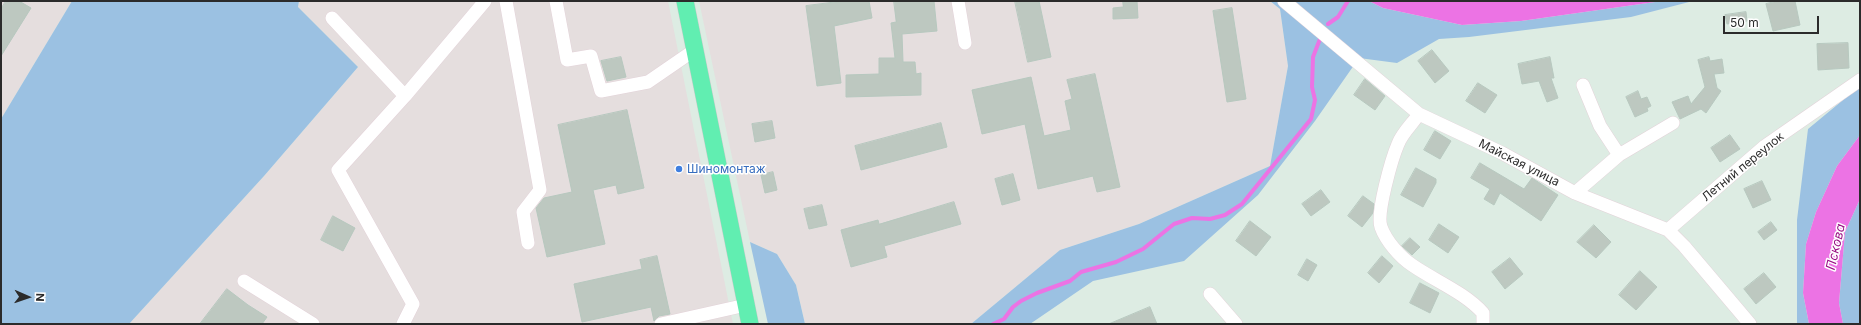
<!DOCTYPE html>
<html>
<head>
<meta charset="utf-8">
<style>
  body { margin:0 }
  #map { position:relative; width:1861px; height:325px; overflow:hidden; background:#ddece3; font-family:Inter,sans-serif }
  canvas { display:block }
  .frame { position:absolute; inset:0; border:2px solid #2b2b2b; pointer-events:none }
  .north { position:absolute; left:8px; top:277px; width:40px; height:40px; -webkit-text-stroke:3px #fff; paint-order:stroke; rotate:92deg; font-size:11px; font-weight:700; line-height:16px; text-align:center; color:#2b2b2b }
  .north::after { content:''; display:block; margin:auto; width:14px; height:18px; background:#2b2b2b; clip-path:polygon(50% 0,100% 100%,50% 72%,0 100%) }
  .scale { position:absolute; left:1723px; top:16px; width:96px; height:18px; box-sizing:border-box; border:2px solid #2b2b2b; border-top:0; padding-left:5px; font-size:12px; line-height:14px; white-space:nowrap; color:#2b2b2b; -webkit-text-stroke:3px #fff; paint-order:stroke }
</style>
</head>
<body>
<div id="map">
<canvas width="1861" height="325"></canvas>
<div class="frame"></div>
<div class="north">N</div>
<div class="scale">50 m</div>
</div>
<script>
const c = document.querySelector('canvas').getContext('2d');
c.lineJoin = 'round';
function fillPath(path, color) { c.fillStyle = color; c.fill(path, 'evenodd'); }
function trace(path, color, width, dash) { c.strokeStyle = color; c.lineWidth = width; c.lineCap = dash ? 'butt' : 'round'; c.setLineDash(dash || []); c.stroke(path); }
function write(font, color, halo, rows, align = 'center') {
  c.font = font + ' Inter,sans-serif'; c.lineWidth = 3; c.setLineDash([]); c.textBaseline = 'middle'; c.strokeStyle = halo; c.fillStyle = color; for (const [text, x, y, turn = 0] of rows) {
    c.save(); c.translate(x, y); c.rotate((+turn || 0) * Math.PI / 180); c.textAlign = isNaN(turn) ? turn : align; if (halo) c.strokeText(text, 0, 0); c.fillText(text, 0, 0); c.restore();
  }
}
const industrial = new Path2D(`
  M1 1H72L1 119Z
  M299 1H668L733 324H129L264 176 358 67 298 7Z
  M699 1H1270L1280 9 1288 66 1270 166 1139 224 1060 250 971 324H805L796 285 777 254 750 242Z`);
const green = new Path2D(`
  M72 1H299L298 7 358 67 264 176 129 324H1V119Z
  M1270 1H1369L1383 8 1462 25 1521 21 1662 1H1693L1631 17 1469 37 1439 39 1397 63 1359 58 1315 121 1258 195 1184 261 1093 281 1030 324H971L1060 250 1139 224 1270 166 1288 66 1280 9Z
  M1860 86V135L1837 166 1816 212 1806 244 1803 293 1809 324H1797V220L1808 129Z
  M1860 199V324H1843L1839 303 1845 232Z
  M750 242 777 254 796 285 805 324H768Z`);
const water = new Path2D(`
  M1369 1H1662L1521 21 1462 25 1383 8Z
  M1860 135V199L1845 232 1839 303 1843 324H1809L1803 293 1806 244 1816 212 1837 166Z`);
const stream = new Path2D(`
  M1328 24 1338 17 1348 1
  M993 324 1004 319 1013 307 1021 301 1037 293 1070 281 1081 272 1116 262 1143 249 1174 224 1192 218 1210 219 1225 215 1242 204 1311 119 1315 100 1312 87 1313 57 1320 39`);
const building = new Path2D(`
  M6 1H19L31 8 1 56V9Z
  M843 1H869L872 18 834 26 841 83 817 86 806 6Z
  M894 1H934L937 31 902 34 903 62H915L916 74 921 73V95L846 97V75L879 74V58H895L891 23 896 22Z
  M1015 1H1039L1051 57 1028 62Z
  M1123 1H1137L1138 18 1113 19V8L1123 7Z
  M1778 1H1795L1800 25 1773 31 1766 4Z
  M1232 8 1246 99 1227 102 1213 11Z
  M1746 12 1747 21 1727 24 1725 15Z
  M1848 43 1849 68 1818 70 1817 44Z
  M1432 50 1449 71 1435 83 1418 61Z
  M621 57 626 77 607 81 601 61Z
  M1550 57 1554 78H1551L1558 98 1547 102 1539 81 1522 84 1518 64Z
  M1709 57 1710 61 1722 59 1724 73 1714 74 1717 88 1721 91 1706 113 1701 109 1680 119 1672 102 1688 96 1691 104 1705 87 1698 60Z
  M1095 74 1120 187 1097 192 1093 176 1038 189 1025 124 982 134 972 90 1031 77 1044 136 1071 130 1065 101 1072 99 1067 80Z
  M1365 79 1385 96 1375 110 1354 95Z
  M1478 83 1497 95 1485 113 1466 101Z
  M1638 91 1641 99 1647 97 1651 106 1647 108 1648 111 1635 117 1626 97Z
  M627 110 644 188 618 194 616 185 593 190 605 244 547 257 536 208 544 198 572 192 558 125Z
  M772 121 775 138 755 142 752 124Z
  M941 123 947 147 861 170 855 146Z
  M1435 131 1451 141 1440 159 1424 150Z
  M1730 135 1740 149 1720 162 1711 148Z
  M1480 163 1524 189 1532 178 1558 195 1541 221 1500 193 1494 205 1484 199 1490 189 1471 178Z
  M1416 168 1436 179V183L1423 207 1401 195Z
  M773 172 777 190 765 193 761 175Z
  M1013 174 1020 200 1002 205 995 179Z
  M1762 181 1771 200 1753 208 1744 189Z
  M1321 190 1330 202 1311 216 1302 204Z
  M1363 196 1374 204 1373 213 1362 227 1348 216Z
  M954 202 961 224 884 246 887 257 851 267 841 230 878 220 879 224Z
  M822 205 827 225 809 229 804 209Z
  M333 216 355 228 343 251 321 240Z
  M1250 221 1271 237 1256 256 1236 241Z
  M1771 222 1777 230 1764 240 1758 232Z
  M1439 224 1459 237 1448 253 1429 240Z
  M1594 225 1611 242 1596 258 1577 242Z
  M1410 238 1420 247 1412 255 1402 246Z
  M657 256 670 314 659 316 654 321 651 307 582 322 574 284 642 269 640 260Z
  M1382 256 1393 266 1379 283 1368 273Z
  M1510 258 1523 274 1505 289 1492 272Z
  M1307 259 1317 265 1308 281 1298 275Z
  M1640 271 1657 287 1636 310 1619 295Z
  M1764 273 1776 287 1756 304 1744 289Z
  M1420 283 1439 293 1430 313 1410 303Z
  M227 289 248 305 267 317 262 324H200Z
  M1150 307 1157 324H1109Z`);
const minor = new Path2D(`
  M506 1 540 190 523 212 528 243
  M556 1 567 60 591 56 601 91 648 82 696 49
  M958 1 965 43
  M1284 1 1419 114 1502 153 1575 193 1668 230 1684 246 1750 324
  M332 18 405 96 485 1
  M1583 85 1600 126 1619 155
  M1419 114C1413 123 1402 133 1398 144 1392 158 1376 213 1381 227 1386 241 1400 257 1412 265 1435 281 1464 292 1483 313V324
  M1575 193 1619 155 1673 123
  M1668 230 1765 146 1860 80
  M244 281 313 324
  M1210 294 1236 324
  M403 324 413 304 338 170 405 96
  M661 324 746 305`);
const major = new Path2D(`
  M685 1 750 324`);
const markers = [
  [679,169,4,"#3f7fe0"]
];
const streetNames = [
  ["Майская улица",1519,163,27],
  ["Летний переулок",1743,167,-39]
];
const shopNames = [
  ["Шиномонтаж",687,169]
];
const waterNames = [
  ["Пскова",1836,247,-77]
];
fillPath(industrial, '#e5dede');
fillPath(green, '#9bc1e2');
fillPath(water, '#ec73e4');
trace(stream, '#ec73e4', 4);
fillPath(building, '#bdc8c0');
trace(building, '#b7c8bf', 1);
trace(minor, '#e3d3d9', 14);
trace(major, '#ccc', 18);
trace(minor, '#fff', 13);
trace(major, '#61eeb1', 17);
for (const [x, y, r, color] of markers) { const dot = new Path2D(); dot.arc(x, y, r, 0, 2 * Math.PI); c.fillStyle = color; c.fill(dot); trace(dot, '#fff', 1.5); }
write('12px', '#2b2b2b', '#fff', streetNames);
write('12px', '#366cbe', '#fff', shopNames, 'left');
write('italic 13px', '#991085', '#fff', waterNames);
</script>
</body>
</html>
